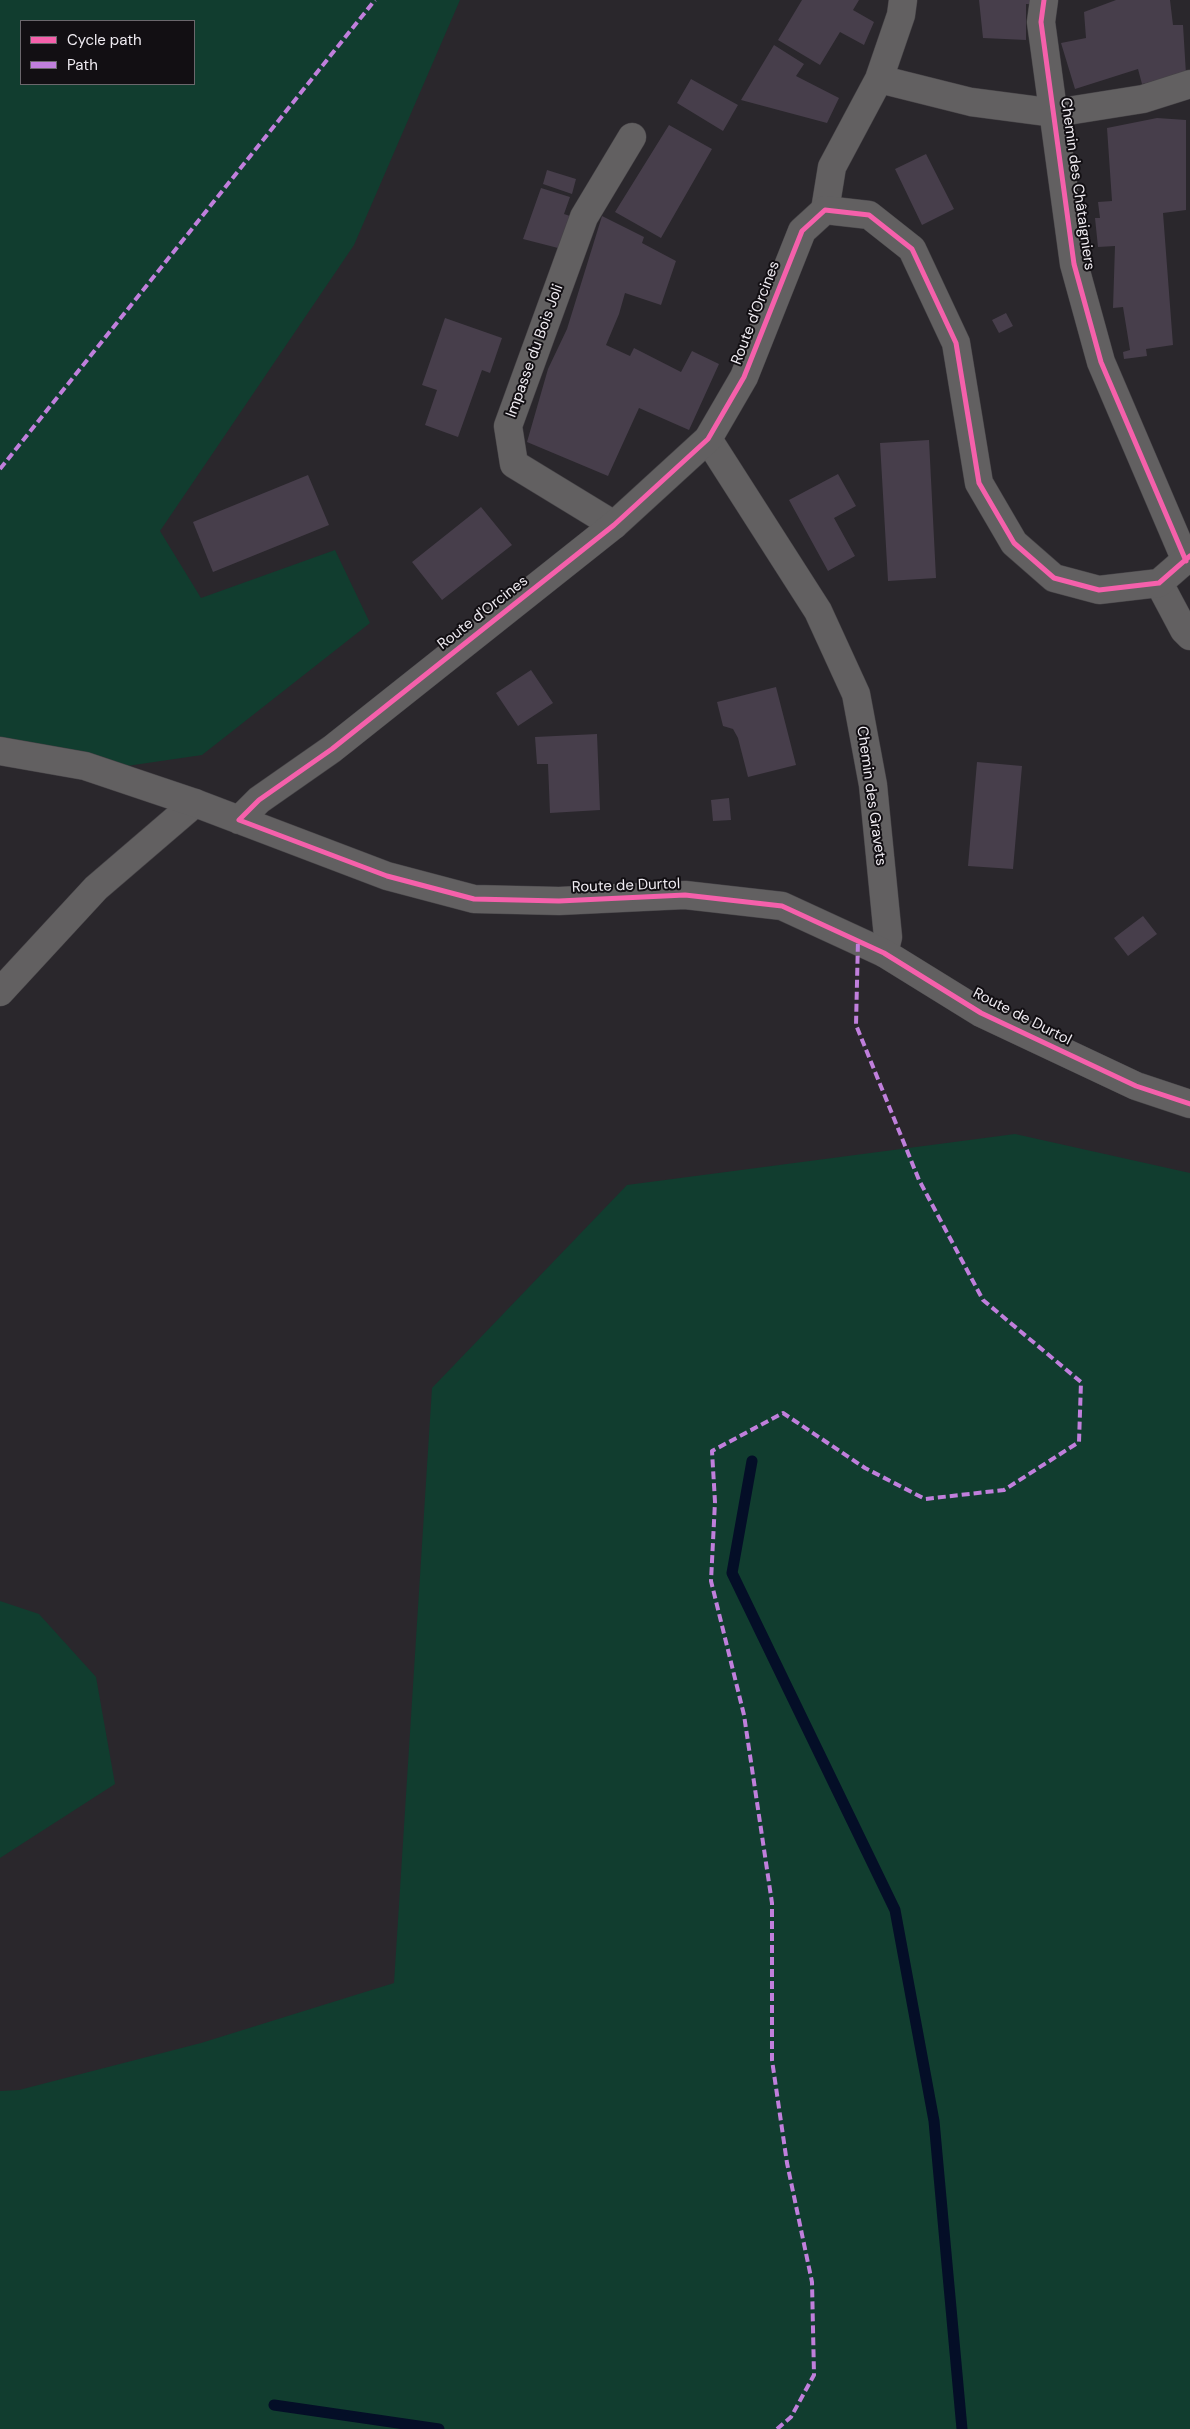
<!DOCTYPE html>
<html>
<head>
<meta charset="utf-8">
<style>
  body { margin:0 }
  #map { position:relative; width:1190px; height:2429px; overflow:hidden; background:#2a272c; font-family:"DM Sans",sans-serif }
  canvas { display:block }
  .legend { position:absolute; left:20px; top:20px; width:175px; height:65px; box-sizing:border-box; background:#120f13; border:1px solid #6b676c; margin:0; padding:6px 9px; list-style:none; font-size:15px; color:#f0ecf2 }
  .legend li { display:flex; align-items:center; gap:10px; height:25px }
  .legend b { width:25px; border:1px solid #6b676c }
</style>
</head>
<body>
<div id="map">
<canvas width="1190" height="2429"></canvas>
<ul class="legend">
<li><b style="height:6px;background:#f560ab"></b>Cycle path</li>
<li><b style="height:6px;background:#c07fdc"></b>Path</li>
</ul>
</div>
<script>
const c = document.querySelector('canvas').getContext('2d');
c.lineJoin = 'round';
function fillPath(path, color) { c.fillStyle = color; c.fill(path, 'evenodd'); }
function trace(path, color, width, dash) { c.strokeStyle = color; c.lineWidth = width; c.lineCap = dash ? 'butt' : 'round'; c.setLineDash(dash || []); c.stroke(path); }
function write(font, color, halo, rows, align = 'center') {
  c.font = font + ' "DM Sans",sans-serif'; c.lineWidth = 4; c.setLineDash([]); c.textBaseline = 'middle'; c.strokeStyle = halo; c.fillStyle = color; for (const [text, x, y, turn = 0] of rows) {
    c.save(); c.translate(x, y); c.rotate((+turn || 0) * Math.PI / 180); c.textAlign = isNaN(turn) ? turn : align; if (halo) c.strokeText(text, 0, 0); c.fillText(text, 0, 0); c.restore();
  }
}
const green = new Path2D(`
  M0 0H460L354 245 160 531 201 598 335 550 370 623 202 755 113 768 0 742ZM21 21H194V84H21Z
  M1015 1134 1190 1173V2429H0V2091L19 2090 201 2043 394 1983 432 1388 627 1185Z
  M0 1601 39 1614 96 1677 115 1784 0 1858Z`);
const stream = new Path2D(`
  M752 1461 732 1573 895 1910 934 2121 962 2429
  M274 2405 439 2429`);
const building = new Path2D(`
  M802 0H859L853 10 874 22 864 45 840 32 820 65 778 40Z
  M979 0H1030V4H1026V40L983 38Z
  M1116 0H1170L1173 25H1183L1186 74 1142 84 1138 69 1075 89 1061 43 1086 38 1084 12Z
  M774 45 804 64 796 76 839 98 827 123 741 100Z
  M691 79 738 105 723 131 677 103Z
  M1157 118 1186 120V210L1163 213 1173 345 1146 349 1147 356 1124 359 1123 352 1130 350 1123 307 1113 308 1115 246 1098 247 1095 218H1100L1098 202 1112 201 1107 128Z
  M669 125 712 149 661 238 615 212Z
  M926 154 954 209 922 225 895 169Z
  M547 170 576 179 572 194 543 184Z
  M541 188 570 197 564 214 570 216 558 248 523 239Z
  M602 216 644 237 642 243 676 261 661 305 625 293 619 314 606 345 630 356 634 348 681 372 692 351 719 364 689 430 639 408 608 476 527 442 548 369 567 329Z
  M1006 313 1013 326 999 333 992 320Z
  M445 318 502 338 490 373 482 370 458 437 425 425 437 390 422 385Z
  M929 440 936 578 888 581 880 443Z
  M838 474 856 506 834 518 855 556 828 571 789 500Z
  M308 475 329 525 213 572 193 522Z
  M481 507 512 545 442 600 412 562Z
  M531 670 553 703 518 726 496 693Z
  M776 687 796 765 748 777 738 738 733 729 723 726 717 702Z
  M597 734 600 810 550 813 548 764H537L535 737Z
  M977 762 1022 766 1013 869 968 866Z
  M729 798 731 820 713 821 711 800Z
  M1143 916 1157 934 1128 956 1114 938Z`);
const minor = new Path2D(`
  M1044 0 1041 22 1074 264 1101 362 1186 561
  M879 79 971 102 1055 113 1143 99 1190 84
  M825 210 832 167 879 79 901 15 903 0
  M708 439 818 611 856 694 873 785 888 937 884 953
  M614 525 514 464 508 426 584 217 632 137
  M1159 583 1184 630 1190 636
  M0 992 96 888 195 803`);
const tertiary = new Path2D(`
  M0 751 85 766 195 803 387 876 474 899 559 901 685 895 782 906 884 953 981 1013 1136 1086 1190 1104
  M239 820 259 800 332 749 614 525 708 439 744 377 802 231 825 210 869 215 912 249 956 343 979 483 1014 543 1054 578 1099 590 1159 583 1190 556`);
const quiet = new Path2D(`
  M0 469 375 0
  M777 2429 791 2417 814 2375 812 2282 787 2163 772 2060V1903L744 1715 711 1581 715 1502 712 1451 783 1413 865 1468 925 1499 1004 1490 1079 1442 1081 1382 983 1300 919 1180 856 1025 858 940`);
const cycleway = new Path2D(`
  M1044 0 1041 22 1074 264 1101 362 1186 561
  M1190 556 1159 583 1099 590 1054 578 1014 543 979 483 956 343 912 249 869 215 825 210 802 231 744 377 708 439 614 525 332 749 259 800 239 820 387 876 474 899 559 901 685 895 782 906 884 953 981 1013 1136 1086 1190 1104`);
const streetNames = [
  ["Chemin des Châtaigniers",1077,184,82],
  ["Route d'Orcines",756,313,-69],
  ["Impasse du Bois Joli",535,351,-70],
  ["Route d'Orcines",483,613,-38],
  ["Chemin des Gravets",871,796,82],
  ["Route de Durtol",626,886,-2],
  ["Route de Durtol",1022,1017,27]
];
fillPath(green, '#113d2f');
trace(stream, '#040e27', 11);
fillPath(building, '#473e4b');
trace(minor, '#464347', 29);
trace(tertiary, '#464347', 29);
trace(minor, '#626061', 28);
trace(tertiary, '#626061', 28);
trace(quiet, '#c07fdc', 4, [8, 4]);
trace(cycleway, '#f560ab', 5);
write('15px', '#f0ecf2', '#120f13', streetNames);
</script>
</body>
</html>
